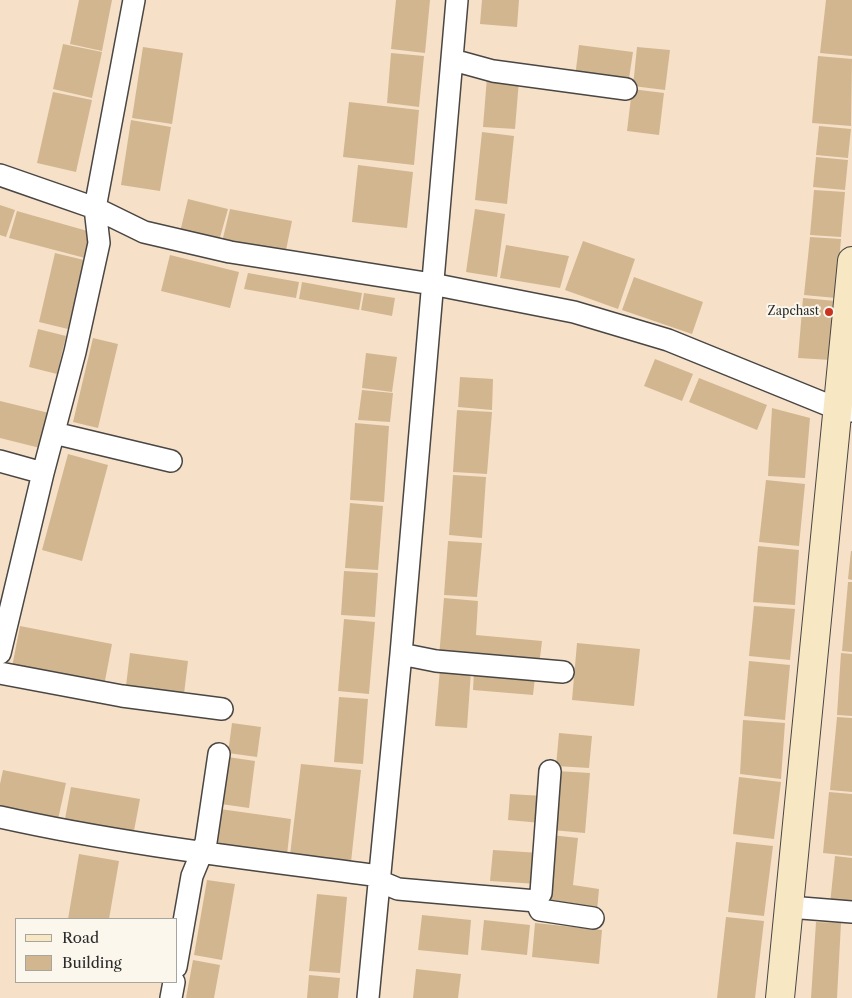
<!DOCTYPE html>
<html>
<head>
<meta charset="utf-8">
<style>
  body { margin:0 }
  #map { position:relative; width:852px; height:998px; overflow:hidden; background:#f6e1c8; font-family:"Libre Caslon Text",serif }
  canvas { display:block }
  .legend { position:absolute; left:15px; top:918px; width:162px; height:65px; box-sizing:border-box; background:#fbf7ec; border:1px solid #a8a59f; margin:0; padding:6px 9px; list-style:none; font-size:15px; color:#2b2b2b }
  .legend li { display:flex; align-items:center; gap:10px; height:25px }
  .legend b { width:25px; border:1px solid #a8a59f }
</style>
</head>
<body>
<div id="map">
<canvas width="852" height="998"></canvas>
<ul class="legend">
<li><b style="height:6px;background:#f7e8c3"></b>Road</li>
<li><b style="height:14px;background:#d2b690"></b>Building</li>
</ul>
</div>
<script>
const c = document.querySelector('canvas').getContext('2d');
c.lineJoin = 'round';
function fillPath(path, color) { c.fillStyle = color; c.fill(path, 'evenodd'); }
function trace(path, color, width, dash) { c.strokeStyle = color; c.lineWidth = width; c.lineCap = dash ? 'butt' : 'round'; c.setLineDash(dash || []); c.stroke(path); }
function write(font, color, halo, rows, align = 'center') {
  c.font = font + ' "Libre Caslon Text",serif'; c.lineWidth = 4; c.setLineDash([]); c.textBaseline = 'middle'; c.strokeStyle = halo; c.fillStyle = color; for (const [text, x, y, turn = 0] of rows) {
    c.save(); c.translate(x, y); c.rotate((+turn || 0) * Math.PI / 180); c.textAlign = isNaN(turn) ? turn : align; if (halo) c.strokeText(text, 0, 0); c.fillText(text, 0, 0); c.restore();
  }
}
const building = new Path2D(`
  M79 0H112L102 51 70 44Z
  M396 0H430L425 53 391 49Z
  M482 0H519L517 27 480 24Z
  M826 0H852V56L820 53Z
  M63 44 102 52 92 98 53 89Z
  M579 45 633 52 628 85 575 77Z
  M143 47 183 53 172 124 132 118Z
  M637 47 670 50 665 90 633 86Z
  M391 53 424 56 419 107 387 103Z
  M818 56 852 59 851 126 812 123Z
  M487 77 519 80 515 129 483 127Z
  M632 89 664 93 659 135 627 131Z
  M53 92 92 100 76 172 37 163Z
  M349 102 419 110 414 165 343 157Z
  M131 120 171 127 160 191 121 185Z
  M819 126 851 129 848 158 816 155Z
  M482 132 514 136 507 204 475 200Z
  M816 157 848 160 845 190 813 187Z
  M358 165 413 172 407 228 352 222Z
  M814 190 845 192 841 237 810 235Z
  M188 199 228 209 219 241 180 232Z
  M0 205 15 210 6 237 0 235Z
  M230 209 292 221 285 255 222 242Z
  M475 209 505 214 497 277 466 272Z
  M17 211 91 232 85 258 9 238Z
  M810 237 841 239 836 298 804 295Z
  M583 241 635 259 618 309 565 290Z
  M506 245 569 256 560 288 500 278Z
  M55 253 84 260 68 329 39 322Z
  M170 255 239 272 230 308 161 291Z
  M248 273 299 282 296 298 244 289Z
  M634 277 703 302 692 334 622 310Z
  M302 282 362 293 359 310 299 299Z
  M364 293 395 298 392 316 361 310Z
  M803 298 836 301 831 360 798 358Z
  M38 329 66 336 57 374 29 367Z
  M93 338 118 344 98 428 73 422Z
  M366 353 397 357 392 392 362 388Z
  M655 359 693 374 682 401 644 386Z
  M460 377 493 379 492 410 458 407Z
  M699 378 767 405 757 430 689 402Z
  M362 390 393 393 390 422 358 420Z
  M0 401 49 413 40 448 0 438Z
  M772 408 810 418 805 478 768 476Z
  M457 410 492 412 487 474 453 472Z
  M355 423 389 426 384 502 350 500Z
  M68 454 108 465 82 561 42 550Z
  M453 475 486 477 482 538 449 535Z
  M766 480 805 484 799 546 759 542Z
  M350 503 383 506 378 570 345 568Z
  M448 541 482 543 477 597 444 595Z
  M758 546 799 550 795 605 753 602Z
  M851 551H852V580L848 579Z
  M344 571 378 573 375 617 341 615Z
  M848 582H852V652L842 651Z
  M444 598 478 601 476 635 542 641 539 666 439 657Z
  M754 606 795 609 790 660 749 656Z
  M344 619 375 622 369 694 338 691Z
  M20 626 112 644 104 686 12 667Z
  M577 643 640 649 634 706 572 700Z
  M130 653 188 661 184 694 126 686Z
  M841 653 852 654V716L837 715Z
  M749 661 790 665 785 720 744 716Z
  M440 669 471 671 467 728 435 726Z
  M474 671 535 677 533 695 473 690Z
  M339 697 368 699 363 764 334 762Z
  M837 717 852 718V792L830 790Z
  M743 720 785 723 781 779 740 774Z
  M232 723 261 727 257 757 228 753Z
  M559 733 592 736 589 768 556 766Z
  M228 757 255 761 249 808 221 804Z
  M301 764 361 770 351 862 290 855Z
  M3 770 66 783 57 824 0 811V784Z
  M557 771 590 773 585 833 552 830Z
  M739 777 781 782 774 839 733 834Z
  M71 787 140 799 133 836 64 824Z
  M829 792 852 794V856L823 853Z
  M510 794 543 796 541 823 508 820Z
  M220 809 291 819 287 855 215 846Z
  M551 835 578 838 573 885 599 889 597 911 545 906Z
  M736 842 773 846 764 916 728 912Z
  M493 850 540 853 538 884 490 881Z
  M79 854 119 861 109 919H68Z
  M835 856 852 858V906L830 904Z
  M207 880 235 884 222 960 194 955Z
  M317 894 347 897 340 973 309 971Z
  M422 915 471 920 468 955 418 950Z
  M726 917 764 921 755 998H717Z
  M484 920 530 925 527 955 481 950Z
  M816 922 841 923 837 998H811Z
  M535 923 602 930 599 964 532 957Z
  M193 960 220 965 214 998H186Z
  M416 969 461 974 458 998H413Z
  M309 975 340 978 338 998H307Z`);
const street = new Path2D(`
  M453 60 493 71 626 89
  M0 175 95 208 144 232 230 252 432 284 574 312 668 340 838 409 852 411
  M54 433 171 461
  M0 461 43 473
  M0 653 43 473 75 352 99 243 95 208 134 0
  M401 654 436 661 563 672
  M0 673 122 696 222 709
  M0 817C125 845 253 859 380 876
  M379 881 398 889 536 901 540 910 593 918
  M536 901 541 893 550 771
  M789 907 852 912
  M176 967 192 876 206 842 219 754
  M171 998 174 982
  M368 998 401 654 457 0`);
const secondary = new Path2D(`
  M780 998 852 261`);
const markers = [
  [829,312,5,"#c8321e"]
];
const poiNames = [
  ["Zapchast",819,312]
];
fillPath(building, '#d2b690');
trace(street, '#494643', 24);
trace(secondary, '#494643', 30);
trace(street, '#fff', 21);
trace(secondary, '#f7e8c3', 28);
for (const [x, y, r, color] of markers) { const dot = new Path2D(); dot.arc(x, y, r, 0, 2 * Math.PI); c.fillStyle = color; c.fill(dot); trace(dot, '#fbf7ec', 2); }
write('12px', '#2b2b2b', '#fbf7ec', poiNames, 'right');
</script>
</body>
</html>
